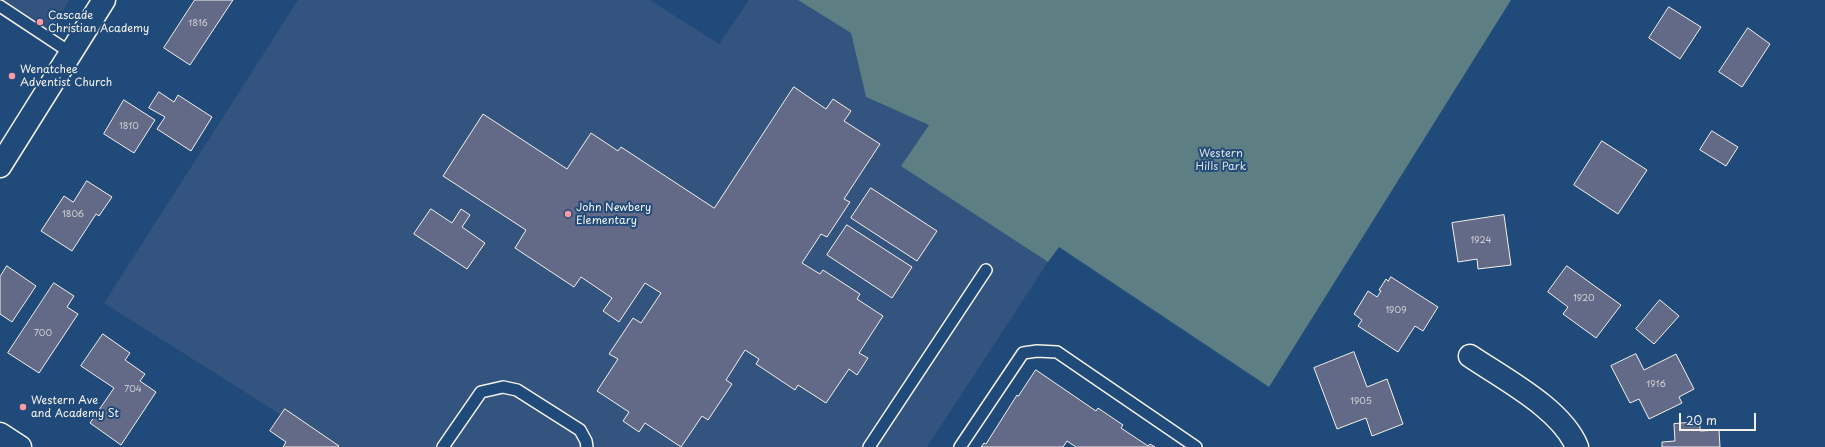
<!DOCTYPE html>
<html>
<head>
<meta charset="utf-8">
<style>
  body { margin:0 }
  #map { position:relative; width:1825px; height:447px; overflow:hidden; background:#1f4a7a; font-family:"Playpen Sans",sans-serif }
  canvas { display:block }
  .scale { position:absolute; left:1679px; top:413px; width:77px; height:18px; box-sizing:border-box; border:2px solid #f4f1e8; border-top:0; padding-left:5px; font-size:12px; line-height:14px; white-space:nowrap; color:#f4f1e8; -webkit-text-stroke:3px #1f4a7a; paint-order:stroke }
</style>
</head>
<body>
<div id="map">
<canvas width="1825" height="447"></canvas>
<div class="scale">20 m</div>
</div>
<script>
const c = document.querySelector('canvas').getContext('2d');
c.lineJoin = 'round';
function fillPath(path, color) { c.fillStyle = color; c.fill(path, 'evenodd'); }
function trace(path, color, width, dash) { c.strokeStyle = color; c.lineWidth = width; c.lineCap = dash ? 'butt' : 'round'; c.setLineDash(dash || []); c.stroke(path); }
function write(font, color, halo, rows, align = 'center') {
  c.font = font + ' "Playpen Sans",sans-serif'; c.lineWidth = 4; c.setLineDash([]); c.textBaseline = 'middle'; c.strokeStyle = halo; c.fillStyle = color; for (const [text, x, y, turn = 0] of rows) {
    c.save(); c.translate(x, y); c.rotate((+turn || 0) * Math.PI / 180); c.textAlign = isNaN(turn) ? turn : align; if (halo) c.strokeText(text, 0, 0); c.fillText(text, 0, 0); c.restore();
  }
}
const built = new Path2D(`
  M0 0H69L48 37 0 7Z
  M298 0H650L719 44 749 0H798L851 33 866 97 929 125 902 166 1048 262 927 447H332L104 303Z`);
const green = new Path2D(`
  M798 0H1511L1269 387 1059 247 1048 262 901 166 929 125 866 97 851 33Z`);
const building = new Path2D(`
  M195 0H233L190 65 164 48Z
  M1669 7 1701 27 1680 59 1649 38Z
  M1748 28 1770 44 1742 87 1719 72Z
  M794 87 826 109 833 99 851 111 844 121 880 144 844 199 850 202 827 237 821 234 802 263 820 274 823 270 860 294 857 299 883 316 859 353 868 358 857 375 849 369 826 403 798 385 795 390 756 364 759 359 745 350 726 380 732 384 708 420 702 416 681 447 645 423 639 432 623 421 629 412 597 391 618 359 609 354 633 318 641 323 661 293 645 283 619 322 603 311 612 298 581 277 574 287 515 248 526 230 443 176 483 114 567 169 591 133 618 151 621 147 714 208Z
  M159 92 174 102 178 95 212 117 191 151 157 129 165 117 149 108Z
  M124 100 155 120 134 153 104 134Z
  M1712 131 1738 147 1726 166 1700 150Z
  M1602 141 1647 170 1618 214 1574 185Z
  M87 181 112 197 99 216 96 214 72 251 41 231 64 196 73 202Z
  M871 188 937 231 917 261 851 218Z
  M431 209 452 223 461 209 470 215 462 227 485 243 467 269 414 234Z
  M1504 215 1511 265 1478 269 1477 259 1458 262 1452 223Z
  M847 225 912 267 892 298 827 255Z
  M7 266 36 286 12 322 0 314V277Z
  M1567 266 1621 305 1596 338 1563 314 1568 307 1548 292Z
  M1391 277 1438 307 1423 331 1415 326 1398 352 1358 326 1362 320 1354 314 1368 291 1377 297 1381 291 1379 290 1386 279 1388 281Z
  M54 283 74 296 67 307 78 314 39 373 8 353Z
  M1660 300 1679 316 1654 344 1636 329Z
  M103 334 130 353 125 360 145 374 140 381 156 392 121 445 90 423 114 388 81 366Z
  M1354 352 1367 387 1387 379 1403 424 1372 436 1366 418 1337 429 1314 368Z
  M1636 354 1644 370 1676 354 1694 389 1679 397 1682 403 1649 419 1639 399 1630 403 1611 366Z
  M1036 370 1096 411 1098 408 1123 425 1121 428 1148 446 1150 444 1155 447H1076L1067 441 1063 447H981L984 443 986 444 1017 395 1018 396Z
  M285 409 339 446 338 447H283L286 442 270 431Z
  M1700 422V431L1719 430 1720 447H1662V442L1675 441 1674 424Z`);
const lane = new Path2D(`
  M0 6 71 53
  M443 447 481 392 503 387 517 390 580 430 586 441 587 447
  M869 447 986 270
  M960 447 1023 353 1037 351 1057 352 1196 447`);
const street = new Path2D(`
  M0 166 104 0
  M1470 356C1504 379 1562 409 1577 447`);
const secondary = new Path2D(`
  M0 434 20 447`);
const markers = [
  [40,22,4,"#ff9aa2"],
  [12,76,4,"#ff9aa2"],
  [568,214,4,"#ff9aa2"],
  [23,407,4,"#ff9aa2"]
];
const numberNames = [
  ["1816",198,24],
  ["1810",129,127],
  ["1806",73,215],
  ["1924",1481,241],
  ["1920",1584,299],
  ["1909",1396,311],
  ["700",43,334],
  ["1916",1656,385],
  ["704",133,390],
  ["1905",1361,402]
];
const poiNames = [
  ["Cascade",48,16],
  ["Christian Academy",48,29],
  ["Wenatchee",20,70],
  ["Adventist Church",20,83],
  ["John Newbery",576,208],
  ["Elementary",576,221],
  ["Western Ave",31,401],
  ["and Academy St",31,414]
];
const parkNames = [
  ["Western",1221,154],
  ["Hills Park",1221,167]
];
fillPath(built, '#33547e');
fillPath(green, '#5d7e82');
fillPath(building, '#626a87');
trace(building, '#f4f1e8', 1);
trace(lane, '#f4f1e8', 14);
trace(street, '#f4f1e8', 25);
trace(secondary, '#f4f1e8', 25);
trace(lane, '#1f4a7a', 11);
trace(street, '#1f4a7a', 22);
trace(secondary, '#1f4a7a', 22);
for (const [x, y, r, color] of markers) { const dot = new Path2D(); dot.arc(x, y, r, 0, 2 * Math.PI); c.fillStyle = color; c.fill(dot); trace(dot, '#1f4a7a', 1.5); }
write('9px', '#d0cfd0', null, numberNames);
write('11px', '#f4f1e8', '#1f4a7a', poiNames, 'left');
write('11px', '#dde0d9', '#1f4a7a', parkNames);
</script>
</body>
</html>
